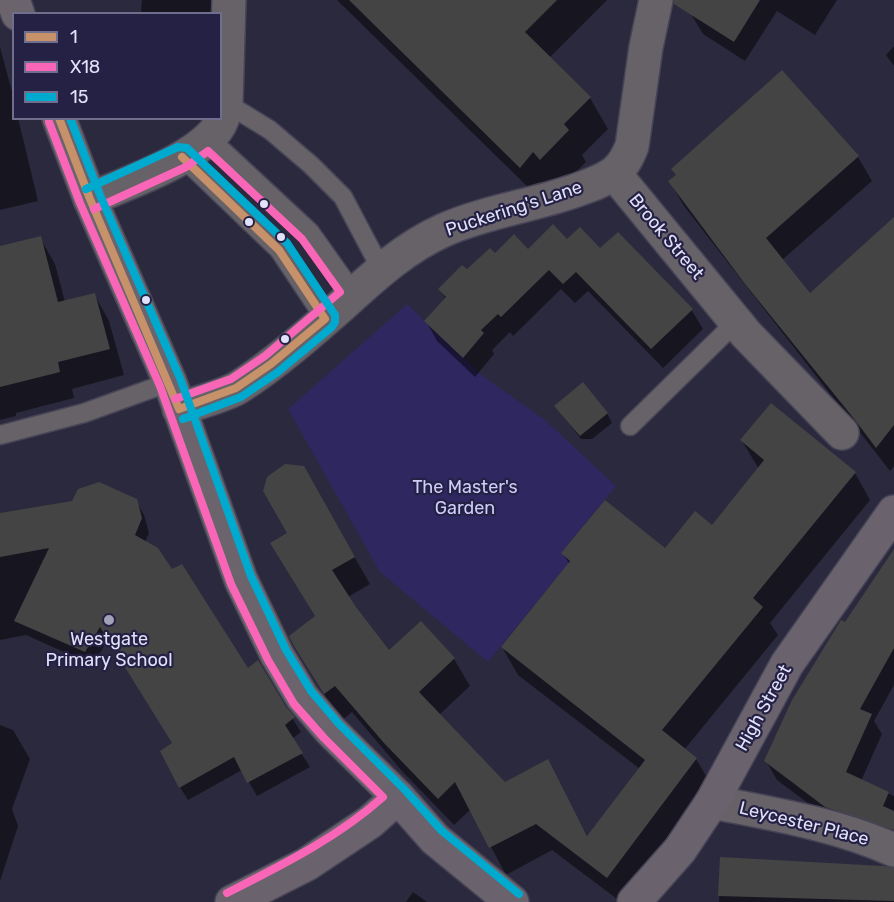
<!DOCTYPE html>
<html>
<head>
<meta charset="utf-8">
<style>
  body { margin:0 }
  #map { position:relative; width:894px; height:902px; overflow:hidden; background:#2b293d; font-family:Rubik,sans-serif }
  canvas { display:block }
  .legend { position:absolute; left:12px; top:12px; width:210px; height:108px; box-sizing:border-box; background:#252145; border:2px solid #706e8d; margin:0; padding:8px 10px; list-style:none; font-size:18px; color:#e1e1f9 }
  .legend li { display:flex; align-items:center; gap:12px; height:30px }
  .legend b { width:30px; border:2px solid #706e8d }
</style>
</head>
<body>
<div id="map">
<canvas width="894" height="902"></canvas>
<ul class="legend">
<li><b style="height:8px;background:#c7916a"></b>1</li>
<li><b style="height:8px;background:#fa66b7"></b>X18</li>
<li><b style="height:8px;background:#00a9ce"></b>15</li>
</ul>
</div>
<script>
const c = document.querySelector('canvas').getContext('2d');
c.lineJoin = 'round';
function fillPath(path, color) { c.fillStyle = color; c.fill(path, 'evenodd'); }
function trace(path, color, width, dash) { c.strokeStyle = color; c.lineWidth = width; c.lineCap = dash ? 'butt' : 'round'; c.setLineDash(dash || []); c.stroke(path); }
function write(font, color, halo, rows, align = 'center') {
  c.font = font + ' Rubik,sans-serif'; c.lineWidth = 4.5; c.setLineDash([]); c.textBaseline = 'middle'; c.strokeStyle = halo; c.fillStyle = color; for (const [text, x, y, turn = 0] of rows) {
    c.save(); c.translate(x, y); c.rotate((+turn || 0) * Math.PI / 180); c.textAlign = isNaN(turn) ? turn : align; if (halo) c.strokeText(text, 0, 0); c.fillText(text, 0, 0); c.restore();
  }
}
const green = new Path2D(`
  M407 304 480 374 545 420 616 486 561 553 570 561 488 662 380 572 288 409Z`);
const shadow = new Path2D(`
  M142 0H232L220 14H141Z
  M337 0H607L549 58 590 98 608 129 582 155 586 162 558 190 539 198Z
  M700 0H837L815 35 777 11 745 61 703 34 691 14Z
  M894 46V66L886 55Z
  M0 47 14 99V118H18L38 201 0 210Z
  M782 72 858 157 872 181 782 260 810 295 894 228V466L890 471 684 206 670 182 677 176 672 169Z
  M40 238 55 264 65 302 94 294 109 321 124 375 72 389 74 398 16 413V416L0 420V248Z
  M567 241 600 250 691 309 703 329 663 368 588 291 575 303 561 289 513 336 510 332 492 350 494 354 475 377 437 341 426 321 446 300 440 289 495 255 528 251Z
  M556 406 607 413 612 423 592 439H581Z
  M742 441 855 473 870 500 770 623 778 635 684 750 696 759 712 786 621 902 552 850 506 875 471 809 454 825 401 770 352 712 341 721 335 713 291 637 316 617 287 535 303 467 370 584 348 597 389 652 454 659 470 686 439 715 505 784 547 761 588 837 640 769 518 675 502 647 569 564 563 553 665 550 712 527 759 469Z
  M136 501 144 515 149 533 145 542 172 570 248 670 285 707 301 732 292 739 310 767 257 796 242 770 188 800 180 787 173 744 108 639 93 665 26 635 0 640V514Z
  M894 552V685L874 721 882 734 861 781 894 796V844L837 825 777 780 766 761 845 624Z
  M0 725 13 730 30 759 12 809 18 826 0 881Z
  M721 859 894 870V902H719Z
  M413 892 427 902H406Z`);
const building = new Path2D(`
  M349 0H557L525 32 591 97 564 124 569 130 540 160 533 152 520 168Z
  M674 0H760L734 42 674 4Z
  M782 70 859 156 766 238 810 293 894 217V425L876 448 855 420 745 284 668 181 676 175 671 169Z
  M553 224 567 239 580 227 600 248 618 232 693 309 651 349 576 272 563 284 549 270 501 317 498 314 481 330 484 333 463 358 424 321 446 297 438 289 462 265 467 269 490 248 495 253 514 234 528 249Z
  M41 236 58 302 95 293 110 349 58 362 60 372 0 387V246Z
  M583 382 608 413 580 436 554 406Z
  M771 403 856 472 753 598 763 607 662 730 697 758 607 878 536 824 489 848 455 782 438 799 384 743 335 686 324 694 294 646 289 636 315 616 270 543 287 533 263 491 267 477 285 464 304 466 355 557 332 570 356 607 389 650 421 621 455 658 419 692 505 782 548 759 587 836 645 760 501 647 570 561 561 553 605 500 665 548 695 511 712 525 764 460 740 440Z
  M99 482 137 499 142 518 135 535 158 548 172 569 182 564 248 668 258 660 286 707 295 717 285 725 303 753 247 783 234 757 179 788 160 751 172 743 100 627 85 652 14 621 49 548 0 557V513L72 501 78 489Z
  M894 549V648L860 709 872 714 846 772 889 792 883 806 894 811V830L825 807 764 761 792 700 841 620 845 622Z
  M720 857 883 866 894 868V901L718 896Z`);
const lane = new Path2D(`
  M226 103 270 130 311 165 343 197 381 269
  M209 138 310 232 354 294
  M182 157 279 250 325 319
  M630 426 736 322
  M0 435 84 413 170 382`);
const street = new Path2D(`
  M614 173 746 334 842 433
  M90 199C127 183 193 161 217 129 223 121 225 112 226 103L229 0
  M179 409C198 402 222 397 239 387 276 363 309 334 342 305 374 276 404 248 444 230 485 212 531 206 574 191 588 186 604 181 615 172 624 165 628 156 632 146L646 47 656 0
  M712 802C773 814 836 824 894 850`);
const secondary = new Path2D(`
  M13 0 18 14
  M59 118 90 199 170 382 241 580 277 655 302 697 331 731 398 797`);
const primary = new Path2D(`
  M232 902 307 864 370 822 398 797 435 839 512 902
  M634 902 680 850 712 802 787 664 894 512`);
const bus1 = new Path2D(`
  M59 118 90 199 179 409
  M182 157 279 250 325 319
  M179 409 236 388 271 364 325 319`);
const bus2 = new Path2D(`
  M49 122 80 203 160 386 231 584 268 660 294 704 324 738 383 797C337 838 282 865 227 893
  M94 209 186 167 208 151 302 239 340 292 265 356 231 379 175 399`);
const bus3 = new Path2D(`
  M70 118 100 195 180 378 251 576 286 650 311 691 339 724 405 790 442 831 519 894
  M86 189 178 147 187 148 287 243 335 315V322L332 327 278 372 241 397 183 419`);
const markers = [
  [264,204,5,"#e1e1f9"],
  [249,222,5,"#e1e1f9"],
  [281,237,5,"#e1e1f9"],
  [146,300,5,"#e1e1f9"],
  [285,339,5,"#e1e1f9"],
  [109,620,6,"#a1a1b7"]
];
const streetNames = [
  ["Puckering's Lane",514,209,-18],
  ["Brook Street",666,237,50],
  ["High Street",764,708,-61],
  ["Leycester Place",804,824,14]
];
const parkNames = [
  ["The Master's",465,488],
  ["Garden",465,509]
];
const poiNames = [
  ["Westgate",109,640],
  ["Primary School",109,661]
];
fillPath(green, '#2f2760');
fillPath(shadow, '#0007');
fillPath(building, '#454444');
trace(lane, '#464456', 21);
trace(street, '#464456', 36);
trace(secondary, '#464456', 36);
trace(primary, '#464456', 36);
trace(lane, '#676268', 18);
trace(street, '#676268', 33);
trace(secondary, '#6b646d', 33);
trace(primary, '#6a636d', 33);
trace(bus1, '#c7916a', 8);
trace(bus2, '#fa66b7', 8);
trace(bus3, '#00a9ce', 8);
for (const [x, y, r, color] of markers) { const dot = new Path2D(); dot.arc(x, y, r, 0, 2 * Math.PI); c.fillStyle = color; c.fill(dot); trace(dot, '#252145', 2); }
write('18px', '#e1e1f9', '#252145', streetNames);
write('18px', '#cdccfa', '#252145', parkNames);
write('18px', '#e1e1f9', '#252145', poiNames);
</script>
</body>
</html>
